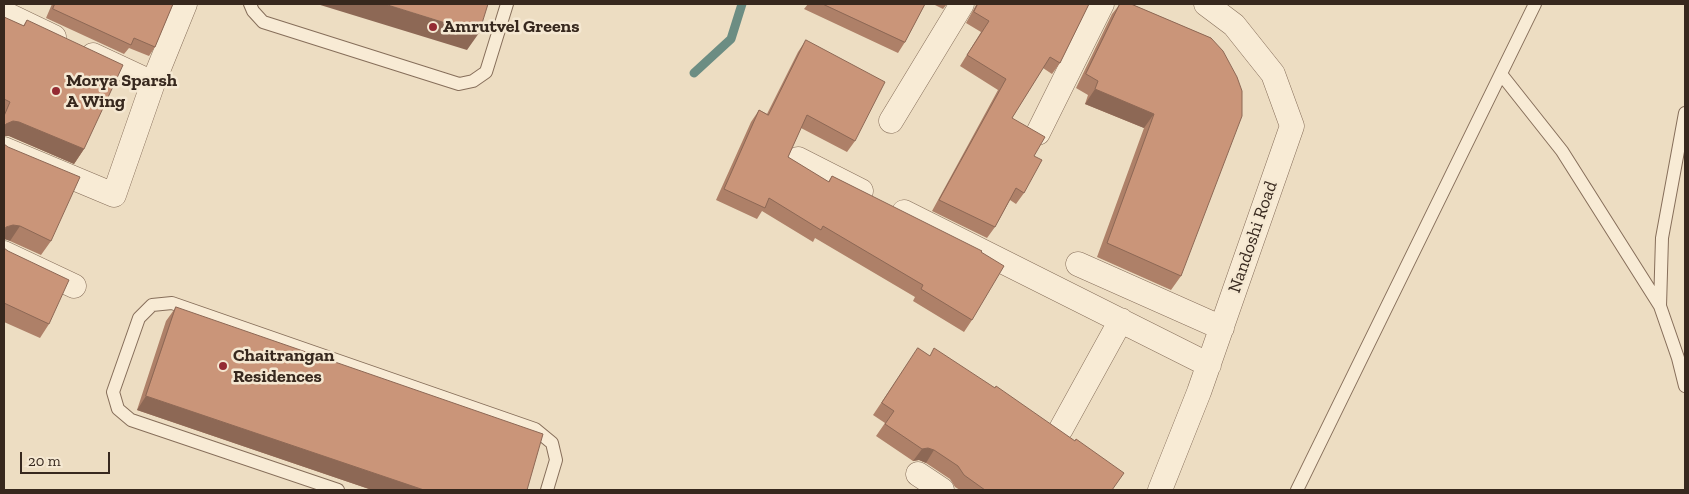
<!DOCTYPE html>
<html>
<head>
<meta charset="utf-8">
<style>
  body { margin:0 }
  #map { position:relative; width:1689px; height:494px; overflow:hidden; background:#edddc2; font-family:"Zilla Slab",serif }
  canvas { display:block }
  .frame { position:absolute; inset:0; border:5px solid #37281e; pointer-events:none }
  .scale { position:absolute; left:20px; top:452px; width:90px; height:22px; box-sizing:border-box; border:2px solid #37281e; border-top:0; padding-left:6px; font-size:15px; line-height:18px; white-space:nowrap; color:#37281e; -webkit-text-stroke:4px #f5e8d2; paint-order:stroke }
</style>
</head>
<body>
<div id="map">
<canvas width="1689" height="494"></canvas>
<div class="frame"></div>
<div class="scale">20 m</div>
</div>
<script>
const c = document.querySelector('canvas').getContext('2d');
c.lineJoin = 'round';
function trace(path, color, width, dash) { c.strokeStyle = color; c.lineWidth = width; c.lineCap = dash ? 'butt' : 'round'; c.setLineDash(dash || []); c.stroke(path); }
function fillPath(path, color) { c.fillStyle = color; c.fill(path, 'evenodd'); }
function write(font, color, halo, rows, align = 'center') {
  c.font = font + ' "Zilla Slab",serif'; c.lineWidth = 5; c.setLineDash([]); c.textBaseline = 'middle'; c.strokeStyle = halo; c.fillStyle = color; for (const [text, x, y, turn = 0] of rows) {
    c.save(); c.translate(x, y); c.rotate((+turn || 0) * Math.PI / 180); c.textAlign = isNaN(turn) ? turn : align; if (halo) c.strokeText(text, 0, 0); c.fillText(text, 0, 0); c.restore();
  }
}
const stream = new Path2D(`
  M694 73 731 39 742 4`);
const service = new Path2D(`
  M250 4 253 11 263 22 459 84 473 81 486 72 507 4
  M1501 74 1562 151 1660 306 1678 358 1685 386
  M1660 306 1662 238 1685 113
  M338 490 131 420 118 409 113 392 139 318 152 305 172 303 535 429 552 443 556 460 547 490
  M1297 490 1535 4`);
const minor = new Path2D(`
  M4 13 54 37
  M153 83 185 4
  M891 121 962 4
  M1038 133 1102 4
  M4 149 114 195 153 83 93 55
  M798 159 861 191
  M904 212 1209 365
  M4 253 74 286
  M1078 264 1222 328
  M1061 429 1121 320
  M918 474 942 490
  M1160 490 1199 392 1292 126 1273 74 1234 25 1206 4`);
const wall = new Path2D(`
  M52 4H173L155 47 149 56 129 48 124 54 46 18Z
  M808 4H925L905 42 898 53 804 9Z
  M933 4H947L943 9Z
  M975 4H1089L1060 63 1052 74 1043 68 1012 118 1034 156 1024 193 1016 204 1010 200 995 227 987 238 932 211 998 90 960 66 981 32 966 23 976 5Z
  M1120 4H1131L1211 38 1181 276 1171 290 1097 257 1144 128 1085 104 1088 95 1076 88 1112 14Z
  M4 17 23 26 27 20 84 149 74 164 9 136H4Z
  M806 40 855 141 847 152 801 128 788 157 828 182 832 176 981 252 972 320 964 332 913 301 915 297 815 238 813 242 762 211 757 219 716 200 751 122 759 110 767 114 798 52Z
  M4 144 51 241 41 255 10 241Z
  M4 248 49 324 40 338 4 322Z
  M176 307 527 490H372L137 410 166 321Z
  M918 348 1112 490H960L955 487 950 479 926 463 919 460 913 461 876 436 885 423 873 415Z`);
const shadedWall = new Path2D(`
  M317 4H385L479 33 467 50Z
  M1095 89 1154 114 1144 128 1085 104Z
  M13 121 19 122 84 149 74 164 9 136H4V127L6 124Z
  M13 225 20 226 10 241 4 239V231L6 227Z
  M146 396 424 490H372L137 410Z
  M928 448 934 450 926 463 919 460 913 461 922 449Z`);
const building = new Path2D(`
  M55 4H173L155 47 134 38 131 45 53 9Z
  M385 4H488L479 33Z
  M823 4H925L905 42Z
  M978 4H1089L1060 63 1050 57 1012 118 1045 137 1034 156 1042 160 1024 193 1016 188 995 227 939 200 1006 79 967 55 989 21 974 12Z
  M1120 4H1131L1211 38 1223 51 1237 77 1242 91V116L1181 276 1107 243 1154 114 1095 89 1098 81 1086 74Z
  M4 17 24 26 27 20 123 65 84 149 19 122 13 121 6 124 4 127V116L10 102 4 99Z
  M806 40 885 82 855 141 807 115 788 157 829 182 832 176 982 251 981 252 1004 266 972 320 921 289 923 285 823 226 821 230 769 198 765 208 724 189 759 110 768 115Z
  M4 144 8 147 80 177 51 241 20 226 13 225 6 227 4 231Z
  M4 248 8 251 69 280 49 324 4 303Z
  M176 307 543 434 527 490H424L146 396Z
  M918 348 930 356 934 348 995 388 996 386 1075 441 1076 439 1124 473 1112 490H985L964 475 958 466 934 450 928 448 922 449 885 424 894 411 882 403Z`);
const markers = [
  [433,27,5,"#942b33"],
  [56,91,5,"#942b33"],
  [223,366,5,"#942b33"]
];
const poiNames = [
  ["Amrutvel Greens",443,27],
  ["Morya Sparsh",66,81],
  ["A Wing",66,102],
  ["Chaitrangan",233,356],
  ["Residences",233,377]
];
const streetNames = [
  ["Nandoshi Road",1253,237,-71]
];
trace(stream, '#6c8d83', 9);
trace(service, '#866e5a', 14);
trace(minor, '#866e5a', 25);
trace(service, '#f8ebd5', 12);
trace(minor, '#f8ebd5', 24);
fillPath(wall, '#ae8068');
fillPath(shadedWall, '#8d6855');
fillPath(building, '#ca9579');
trace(building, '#8d6855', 1);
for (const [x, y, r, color] of markers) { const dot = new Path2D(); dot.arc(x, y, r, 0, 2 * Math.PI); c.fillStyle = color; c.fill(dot); trace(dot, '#f5e8d2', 2); }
write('bold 18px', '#37281e', '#f5e8d2', poiNames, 'left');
write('18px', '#37281e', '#f5e8d2', streetNames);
</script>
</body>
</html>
